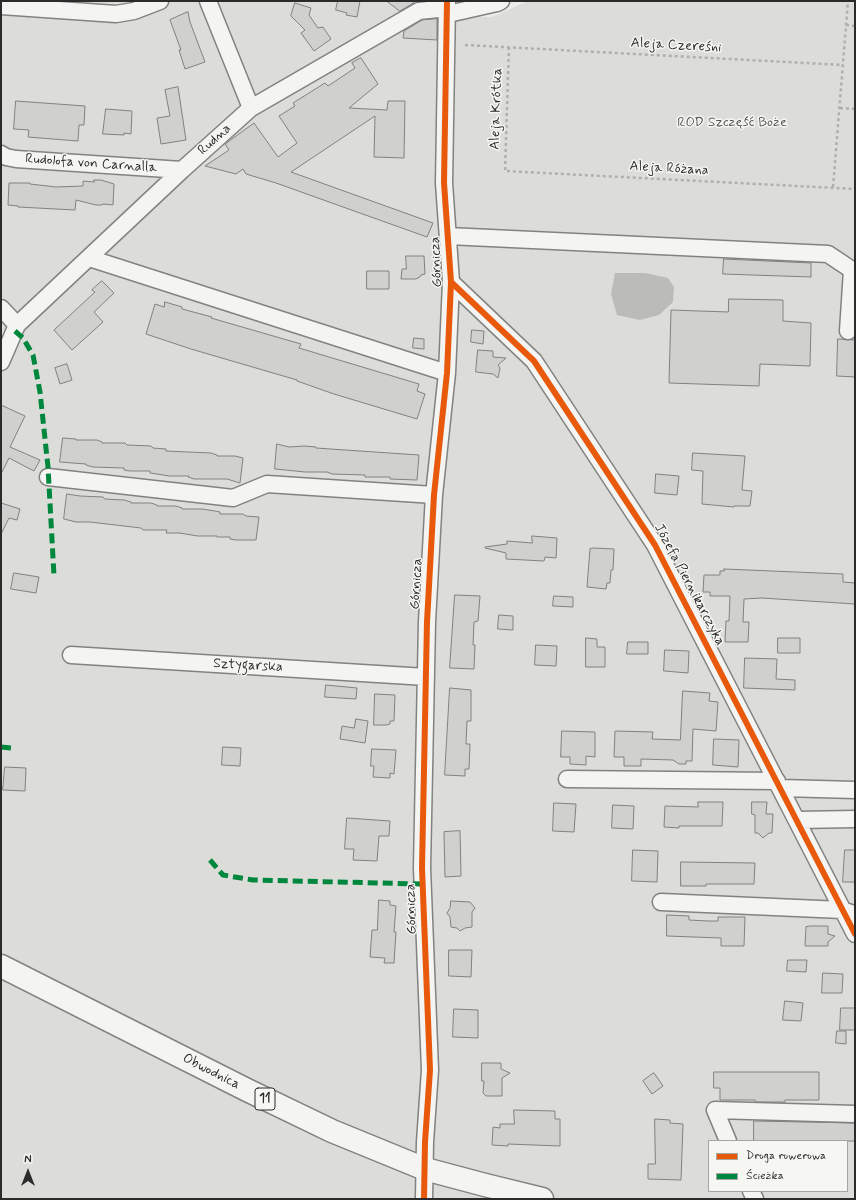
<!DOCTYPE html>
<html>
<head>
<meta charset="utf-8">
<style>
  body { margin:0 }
  #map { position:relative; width:856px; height:1200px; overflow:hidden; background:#ededeb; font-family:Mynerve,sans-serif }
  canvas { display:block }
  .frame { position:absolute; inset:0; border:2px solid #2b2b2b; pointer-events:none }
  .legend { position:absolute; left:708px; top:1140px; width:140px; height:52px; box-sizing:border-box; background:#f6f6f2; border:1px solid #a5a5a2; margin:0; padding:5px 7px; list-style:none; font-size:12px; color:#2b2b2b }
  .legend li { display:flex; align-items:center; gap:8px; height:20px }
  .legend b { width:20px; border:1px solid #a5a5a2 }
  .north { position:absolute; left:8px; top:1152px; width:40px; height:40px; -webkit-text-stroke:3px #f6f6f2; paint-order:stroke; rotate:0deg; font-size:11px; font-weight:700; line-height:16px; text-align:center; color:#2b2b2b }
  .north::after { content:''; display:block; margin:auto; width:14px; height:18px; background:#2b2b2b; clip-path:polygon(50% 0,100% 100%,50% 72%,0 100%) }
</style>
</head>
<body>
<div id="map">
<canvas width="856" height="1200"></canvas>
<div class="frame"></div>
<ul class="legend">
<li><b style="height:5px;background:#e8590c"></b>Droga rowerowa</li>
<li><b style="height:5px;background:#00873e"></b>Ścieżka</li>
</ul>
<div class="north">N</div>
</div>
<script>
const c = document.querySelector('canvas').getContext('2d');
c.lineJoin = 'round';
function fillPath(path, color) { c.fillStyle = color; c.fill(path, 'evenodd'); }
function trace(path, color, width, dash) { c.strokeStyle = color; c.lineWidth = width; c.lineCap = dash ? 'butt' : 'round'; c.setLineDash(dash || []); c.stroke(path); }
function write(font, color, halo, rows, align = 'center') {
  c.font = font + ' Mynerve,sans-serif'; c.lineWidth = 3; c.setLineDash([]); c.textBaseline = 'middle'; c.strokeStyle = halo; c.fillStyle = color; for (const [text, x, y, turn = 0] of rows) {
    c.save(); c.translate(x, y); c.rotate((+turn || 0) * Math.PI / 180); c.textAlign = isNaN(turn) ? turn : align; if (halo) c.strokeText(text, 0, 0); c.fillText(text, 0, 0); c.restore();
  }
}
const green = new Path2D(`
  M1 1H429V16L492 17 528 1H855V1199H1ZM709 1141H847V1191H709Z`);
const water = new Path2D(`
  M615 273H645L668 278 674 287 673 302 659 315 640 320 617 315 611 294Z`);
const building = new Path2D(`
  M338 1H360L357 17 346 15 347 13 336 10Z
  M387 1H415L412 4 400 11Z
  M295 3 311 8 309 15 318 28 323 27 331 39 314 51 301 33 305 30 291 16Z
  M188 12 190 22 205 62 185 69 179 50H181L170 20Z
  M437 19V40L403 38 404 31 422 20Z
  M361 58 378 84 349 108 387 110 388 101H405L404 158 374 157 375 116 291 172 433 223 427 237 276 183 246 174 243 169 236 174 205 166 229 150 225 144 254 123 278 157 297 143 279 116 295 106 293 103 325 83 328 86 355 68 352 63Z
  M178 87 186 140 161 144 157 118 170 116 165 90Z
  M16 101 85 106 84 125H79L78 141 28 137 29 130 14 129Z
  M106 109 132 111 131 134 124 133V135L103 134Z
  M94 180H101L114 184 113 205 103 204 102 205H96L76 200 75 210 18 207V206L8 205 9 183H30V184L56 187 83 186V181L94 182Z
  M406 256H424L425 274 421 275 420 277 416 279H401L402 269H406Z
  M724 259 811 263V277L723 274Z
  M367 271H389V289H367Z
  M102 281 114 293 94 312 103 322 72 350 54 330 95 292 92 290Z
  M729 299 783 300V321L811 323 810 366 760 364 759 386 669 383 671 310 728 312Z
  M165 302 182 307V309L212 317 211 318 301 344 299 348 419 384 417 391 425 394 417 419 334 394 297 381V380L191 349 146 334 155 304 164 307Z
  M472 330 484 331 483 344 471 342Z
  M414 338 424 339V349L413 348Z
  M838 339 855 340V377L837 376Z
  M478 350 493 351V357L506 358 498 365 500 368 498 378 493 374 476 372Z
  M67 364 72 380 60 384 55 368Z
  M1 405 25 416 10 447 40 460 34 471 9 458 1 474Z
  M63 438 76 439V440H97L102 442V443H125L127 445 151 446 153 448 166 449V451L211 453 217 455V456H235L243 458 240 483 227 479H194L188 477 189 476H169L157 474 150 473V471H130L124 470V468L93 467 86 465V464L60 462Z
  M277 444 289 447 304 446 316 447V448L419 455 417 480 390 479V477H365V475L332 474 327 472H305L275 469Z
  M693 453 745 456 742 490 752 491 750 506H734V507L702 504 703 471 692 470Z
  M656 474 679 476 677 495 655 493Z
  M67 494 80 496 103 497 105 499 124 500 131 502V503H151L157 505V506H176L182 508V509H202L215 511 220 512V514H243L246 516 259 517 256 540H236L230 539V537H217V536H198L179 533H166L167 530H143L141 528 90 522H76L64 519Z
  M1 503 20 509 17 520 9 518 1 534Z
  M532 536 557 538 556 558 545 557 544 561 506 559V553L485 548V547L507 544V541L532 543Z
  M594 548 614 549 613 570H611L610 583H607L606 589 587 587 590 549Z
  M724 569 843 574V582L855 583V604L762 598 744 599 743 622H749L748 642H725L726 621H729L730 596H710V592H703L704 575H720V571H724Z
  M14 573 39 577 36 593 11 589Z
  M455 595 480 596 478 621 474 622 473 645H475L474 669 450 668Z
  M554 596 573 597V607L553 606Z
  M499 615 513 616V630L498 629Z
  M586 638 597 639V647H605V667H586Z
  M778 638H800V653H778Z
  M628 642H648V654H627Z
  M536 645 557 646 556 666 535 665Z
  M665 650 689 651 688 673 664 671Z
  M745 658 777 659 776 679 795 680V690L744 688Z
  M326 685 357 688 356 699 325 697Z
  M450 688 471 690V721H467L466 744H470L469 769H465V776L445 775Z
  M683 691 710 693 709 701 718 702 716 731 693 729 692 761H686V764H679L673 760 641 759V766H624V757H614L615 731 653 732 652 739 680 740Z
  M375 694 395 695 394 721H390V724L386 725H374Z
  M356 719 368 721 365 743 340 739 342 726 354 728Z
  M562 731 595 732V757L586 756V765L570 764V757H561Z
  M714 739 739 740 738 767 713 765Z
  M223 747 241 748 240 766 222 765Z
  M372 749 396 750 394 774 390 773V778L373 777 374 766H371Z
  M5 767 26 768 25 791 3 790Z
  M698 802H723L722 826H679V828L664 827 665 806 698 807Z
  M752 802H767L766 814H773L772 833H769L763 838 758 833H755V815L752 814Z
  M554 803 576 804 574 832 553 831Z
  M613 805 634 806 633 829 612 828Z
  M347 818 390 821 389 836H379L377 861 353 860 354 849H345Z
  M460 831 461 876 445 877 444 832Z
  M633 850 658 851 657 882 632 881Z
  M845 850H855V882H843Z
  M681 862 755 863 754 884H706V886H681Z
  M379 900 390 901V905L396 906 394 932H396L394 963H384L385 958 370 957 372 930H377Z
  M451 901 470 902 475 908 472 912V927L465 928 460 931 457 928 451 927 450 917 447 913 450 908Z
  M667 915 689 916V920L708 921H718V917H745L744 946H721V938L667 936Z
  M811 926H828V934L835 936 828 942V946H805L806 927Z
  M449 950H472L471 977 449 976Z
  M788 960H807L806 972 787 971Z
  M823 973 843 974 842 993H822Z
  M785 1001 803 1003 801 1021 783 1020Z
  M841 1008H855V1030H840Z
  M454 1009 478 1010V1038L453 1037Z
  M837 1031H846V1044L836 1043Z
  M482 1063H501V1069L510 1073 502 1078V1096H486L483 1093 484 1081H482Z
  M714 1072H819V1100H785V1102H755V1100H720V1088H714Z
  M654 1073 663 1086 652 1094 643 1081Z
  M514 1110 555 1111V1119H560V1146L508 1144V1146L492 1145 493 1127 500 1128V1124H514Z
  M655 1119 670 1120V1123L683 1124 681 1180 648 1179V1164H655Z
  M754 1121 855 1123V1141H754Z`);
const path = new Path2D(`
  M846 25 855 26
  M465 45 843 65
  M509 47 505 171 855 189
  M840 108 855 109
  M833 187 848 1`);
const minor = new Path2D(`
  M208 1 251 108
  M1 6 116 14 134 11 160 1
  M448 14 497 3 501 1
  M1 154 6 157 16 159 182 170
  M448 236 828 254 852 270 848 331
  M89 258 447 373
  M451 282 534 361 655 545 855 934
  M1 308 17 325
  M1 362 17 325 182 170 251 108 419 11 448 8
  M48 477 233 498 267 484 434 495
  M71 655 426 677
  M567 779 777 781
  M781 788 855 790
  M797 820 855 819
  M661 902 842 910 851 913
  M728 1141 715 1110 855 1114
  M751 1191 755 1199
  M424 1199 425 1142 430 1070 422 868 427 622 434 495 447 373 451 282 444 183 447 1`);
const highway = new Path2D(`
  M1 966 247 1090 332 1131 425 1169 485 1185 542 1199`);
const quiet = new Path2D(`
  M15 331 23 338 33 355 40 392 48 467 54 576
  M1 747 11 748
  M210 860 223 875 253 880 423 884`);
const cycleway = new Path2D(`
  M451 282 534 361 655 545 855 934
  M424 1199 425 1142 430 1070 422 868 427 622 434 495 447 373 451 282 444 183 447 1`);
const shields = [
  [265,1099,20]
];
const shieldNames = [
  ["11",265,1099]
];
const streetNames = [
  ["Aleja Czereśni",676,46,3],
  ["Aleja Krótka",497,109,-88],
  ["Rudna",215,140,-42],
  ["Rudolofa von Carnalla",91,164,4],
  ["Aleja Różana",669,169,3],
  ["Górnicza",437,262,-93],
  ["Górnicza",417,584,-87],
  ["Józefa Piernikarczyka",689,585,62],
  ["Sztygarska",248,666,3],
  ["Górnicza",412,909,-92],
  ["Obwodnica",211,1072,27]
];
const parkNames = [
  ["ROD Szczęść Boże",732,123]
];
fillPath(green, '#dcdcd9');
fillPath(water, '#bbbbb9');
fillPath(building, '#d0d0cf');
trace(building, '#828281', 1);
trace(minor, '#828281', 19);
trace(highway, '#828281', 25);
trace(path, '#afafae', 2.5, [3, 3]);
trace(minor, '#f4f4f2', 16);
trace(highway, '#f4f4f2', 22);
trace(quiet, '#00873e', 5, [10, 5]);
trace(cycleway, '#e8590c', 6);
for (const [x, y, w] of shields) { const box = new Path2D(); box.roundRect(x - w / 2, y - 11, w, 22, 3); c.fillStyle = '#f6f6f2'; c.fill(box); trace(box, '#2b2b2b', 1); }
write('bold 13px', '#2b2b2b', null, shieldNames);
write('14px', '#2b2b2b', '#f6f6f2', streetNames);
write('14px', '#545453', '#f6f6f2', parkNames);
</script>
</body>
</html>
